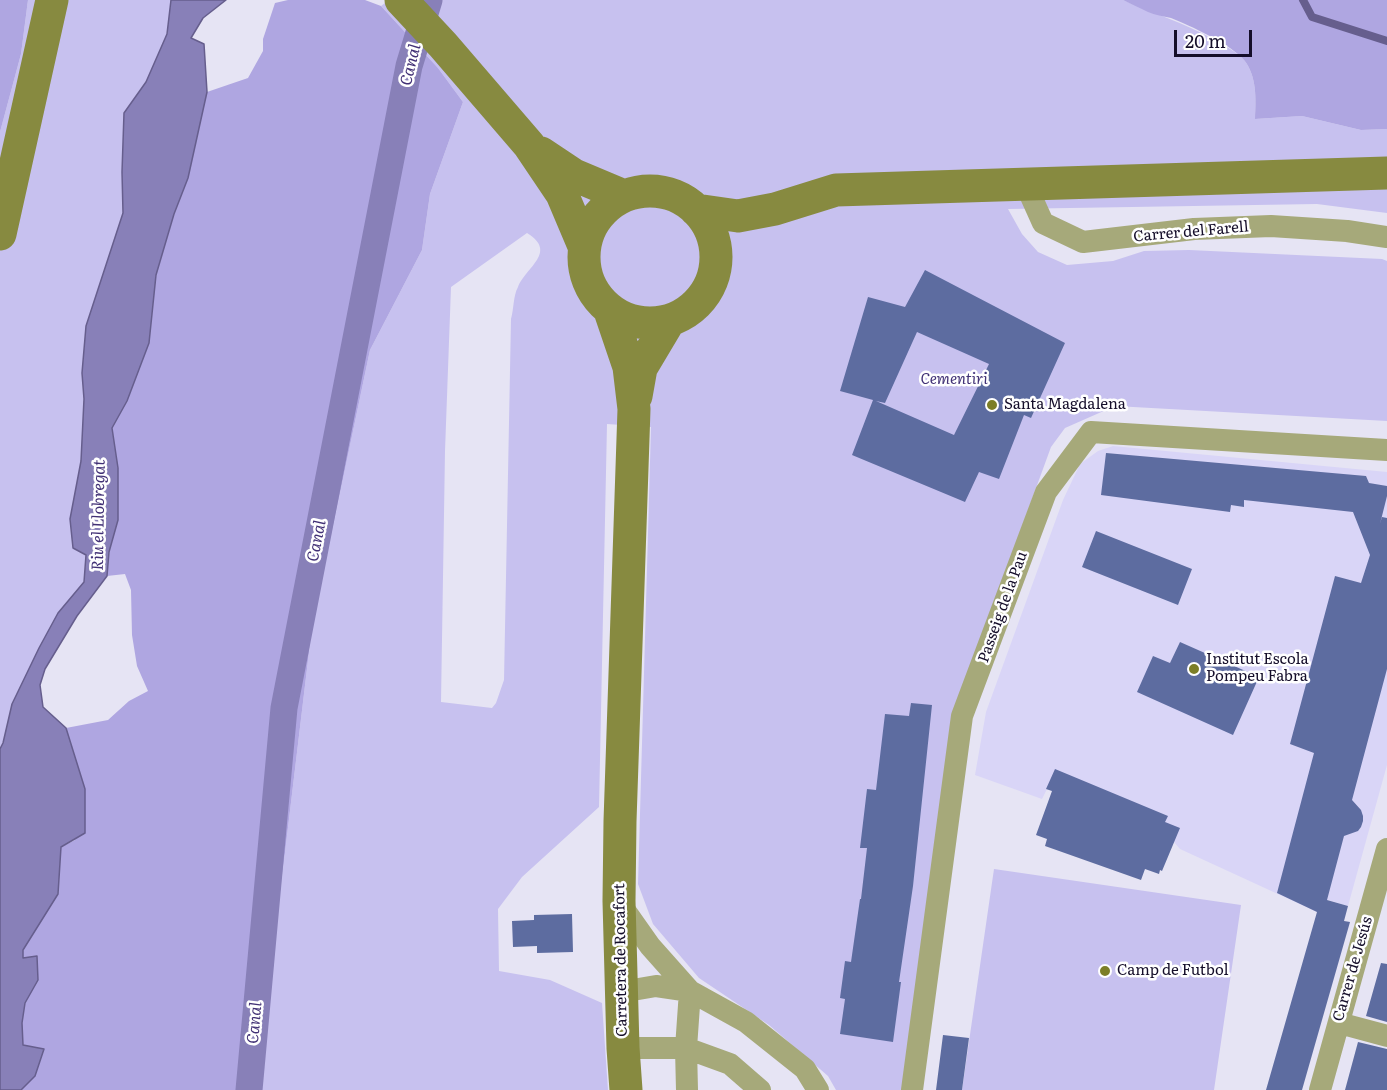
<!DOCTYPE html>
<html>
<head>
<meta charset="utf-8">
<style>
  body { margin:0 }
  #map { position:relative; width:1387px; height:1090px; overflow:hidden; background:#e6e4f4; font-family:Literata,serif }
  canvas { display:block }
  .scale { position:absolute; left:1174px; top:30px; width:78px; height:27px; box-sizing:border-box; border:3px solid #150e2a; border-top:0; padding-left:8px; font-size:18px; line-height:21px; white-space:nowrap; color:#150e2a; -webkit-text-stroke:4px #fff; paint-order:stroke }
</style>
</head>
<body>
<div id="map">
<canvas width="1387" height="1090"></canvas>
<div class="scale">20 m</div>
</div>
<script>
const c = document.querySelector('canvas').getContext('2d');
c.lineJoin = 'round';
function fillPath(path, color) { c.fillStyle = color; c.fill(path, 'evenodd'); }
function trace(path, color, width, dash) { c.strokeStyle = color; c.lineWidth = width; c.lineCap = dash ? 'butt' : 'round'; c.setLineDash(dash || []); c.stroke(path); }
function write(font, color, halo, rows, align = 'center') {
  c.font = font + ' Literata,serif'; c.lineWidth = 5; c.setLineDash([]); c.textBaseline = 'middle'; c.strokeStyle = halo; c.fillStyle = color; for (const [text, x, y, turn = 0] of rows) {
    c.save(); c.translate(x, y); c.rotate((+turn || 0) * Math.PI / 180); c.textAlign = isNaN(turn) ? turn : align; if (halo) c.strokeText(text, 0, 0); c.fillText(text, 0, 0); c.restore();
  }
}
const built = new Path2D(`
  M1113 446 1387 472V765L1348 906 1321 898 1317 912 1180 849 1174 842 1047 789 1042 799 975 775 986 712 1063 500 1080 464 1098 451Z`);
const green = new Path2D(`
  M28 0H171L167 34 146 82 124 113 122 172 123 213 86 326 82 373 84 399 81 461 70 519 86 555 84 582 58 613 39 648 12 704 3 743 0 749V132L21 54Z
  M389 0H1123C1153 13 1184 23 1213 39 1223 45 1236 51 1244 60 1257 76 1256 99 1255 119L1302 116 1361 130 1387 129V213L1317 204 1008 209 1022 234 1038 252 1067 265 1113 261 1144 251 1189 250 1382 259 1387 261V421L1115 406 1065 428 1051 447 956 707 903 1090H836L828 1076 769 1025 699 978 653 924 638 884 651 427 607 424 599 807 522 877 498 909 499 971 550 980 602 1003 608 1090H262L278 911 312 627 370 350 422 250 430 194 463 102 438 68 381 6ZM527 233C558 252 526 267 518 287 513 296 514 309 511 319L504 680 496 703 492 708 441 702 445 451 451 287Z
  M994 869 1241 905 1214 1090H962Z`);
const forest = new Path2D(`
  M0 0H28L21 54 0 132Z
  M288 0H365L381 6 438 68 463 102 430 194 422 250 370 350 312 627 278 911 262 1090H21L35 1076 44 1049 22 1045V1023L25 1003 38 980 37 956 22 959 23 949 58 894 61 847 75 840 85 789 66 728 108 720 129 701 148 691 137 666 132 635 131 590 125 574 107 576 109 552 118 520V468L112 428 127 401 149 343 156 275 174 214 188 178 207 92 248 78 263 51V39L275 3Z
  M1123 0H1387V129L1361 130 1302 116 1255 119C1256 99 1257 76 1244 60 1232 45 1189 25 1171 18 1163 16 1155 15 1148 12 1140 8 1131 4 1123 0Z`);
const water = new Path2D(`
  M171 0H226L203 18 191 38 204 44 207 92 188 178 174 214 156 275 149 343 127 401 112 428 118 468V520L109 552 107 576 77 616 45 669 40 685 43 707 66 728 85 789V833L61 847 58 894 23 950V958L37 956 38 980 25 1003 22 1023 23 1045 44 1049 35 1076 21 1090H0V749L3 743 12 704 39 648 58 613 84 582 86 555 73 548 70 519 81 461 84 399 82 373 86 326 123 213 122 172 124 113 146 82 167 34Z`);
const stream = new Path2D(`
  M1303 0 1312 17 1387 41`);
const canal = new Path2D(`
  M249 1090 284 708 409 66 429 0`);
const building = new Path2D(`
  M925 270 1065 343 1031 418 1024 415 999 479 979 472 965 502 852 455 873 400 840 391 868 297 905 307ZM917 332 989 364 954 435 876 401 885 403Z
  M1106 453 1366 476 1369 483 1387 486V496L1380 524 1382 517 1387 518V669L1352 800 1361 810 1363 816V821L1361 827 1358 831 1344 836 1327 900 1348 906 1344 921 1350 922 1302 1090H1266L1317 912 1277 893 1314 753 1290 744 1335 576 1361 583 1370 555 1353 512 1244 500V507L1231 505 1230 512 1101 495Z
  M1096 531 1192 569 1178 605 1082 567Z
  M1180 642 1259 677 1233 735 1137 692 1153 656 1170 663Z
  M911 703 932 705 913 886 899 982H901L893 1042 840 1034 845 999 840 998 845 961 851 962 860 899H861L867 848H860L867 789 876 790 885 714 909 716Z
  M1055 769 1168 816 1165 822 1180 828 1162 871 1160 870 1159 874 1145 869 1141 880 1045 846 1047 839 1036 835 1052 791 1046 789Z
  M572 914 573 952 537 953V946L513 947 512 921 534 920V915Z
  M1381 963 1387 964V1022L1366 1016Z
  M943 1035 969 1038 962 1090H936Z
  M1358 1042 1387 1049V1090H1345Z`);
const street = new Path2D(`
  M1025 183 1043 223 1083 242 1194 229 1271 226 1347 231 1387 237
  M619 902 650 946 690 991 746 1022 805 1069 818 1090
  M621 992 656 986 690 991
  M1339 1023 1387 1036
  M623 1048H686L730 1064 760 1090
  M687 1090 686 1048 690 991
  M912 1090 962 716 1046 492 1091 432 1387 450
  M1320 1090 1387 849`);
const secondary = new Path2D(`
  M401 0 443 45 529 145 562 194 584 246
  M541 153 574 175 624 196
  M584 257a66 66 0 1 1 132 0a66 66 0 1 1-132 0Z
  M696 210 738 216 775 209 836 190 1387 173
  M0 234 52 0
  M610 311 629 367 634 409 620 821 619 901 623 1048 626 1090
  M636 396 641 368 669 321`);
const markers = [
  [992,405,6,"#7c7e27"],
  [1194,669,6,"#7c7e27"],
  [1105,971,6,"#7c7e27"]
];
const streetNames = [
  ["Carrer del Farell",1191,232,-5],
  ["Passeig de la Pau",1003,607,-70],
  ["Carretera de Rocafort",621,960,-91],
  ["Carrer de Jesús",1353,969,-74]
];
const parkNames = [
  ["Cementiri",954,380]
];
const poiNames = [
  ["Santa Magdalena",1004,405],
  ["Institut Escola",1206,660],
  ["Pompeu Fabra",1206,677],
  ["Camp de Futbol",1117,971]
];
const waterNames = [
  ["Canal",411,65,-76],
  ["Riu el Llobregat",99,515,-89],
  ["Canal",317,541,-79],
  ["Canal",255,1023,-85]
];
fillPath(built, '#d9d5f7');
fillPath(green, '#c7c1ef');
fillPath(forest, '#afa6e1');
fillPath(water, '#8880b8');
trace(water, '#665e8d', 1.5);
trace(stream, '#665e8d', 8);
trace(canal, '#8880b8', 27);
fillPath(building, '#5d6ca0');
trace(street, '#a6a97a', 22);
trace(secondary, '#878a40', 33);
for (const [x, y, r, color] of markers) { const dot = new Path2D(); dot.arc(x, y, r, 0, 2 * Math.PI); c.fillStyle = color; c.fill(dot); trace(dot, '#fff', 2); }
write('15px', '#150e2a', '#fff', streetNames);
write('italic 15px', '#403075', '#fff', parkNames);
write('15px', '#150e2a', '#fff', poiNames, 'left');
write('italic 16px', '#413075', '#fff', waterNames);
</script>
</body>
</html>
